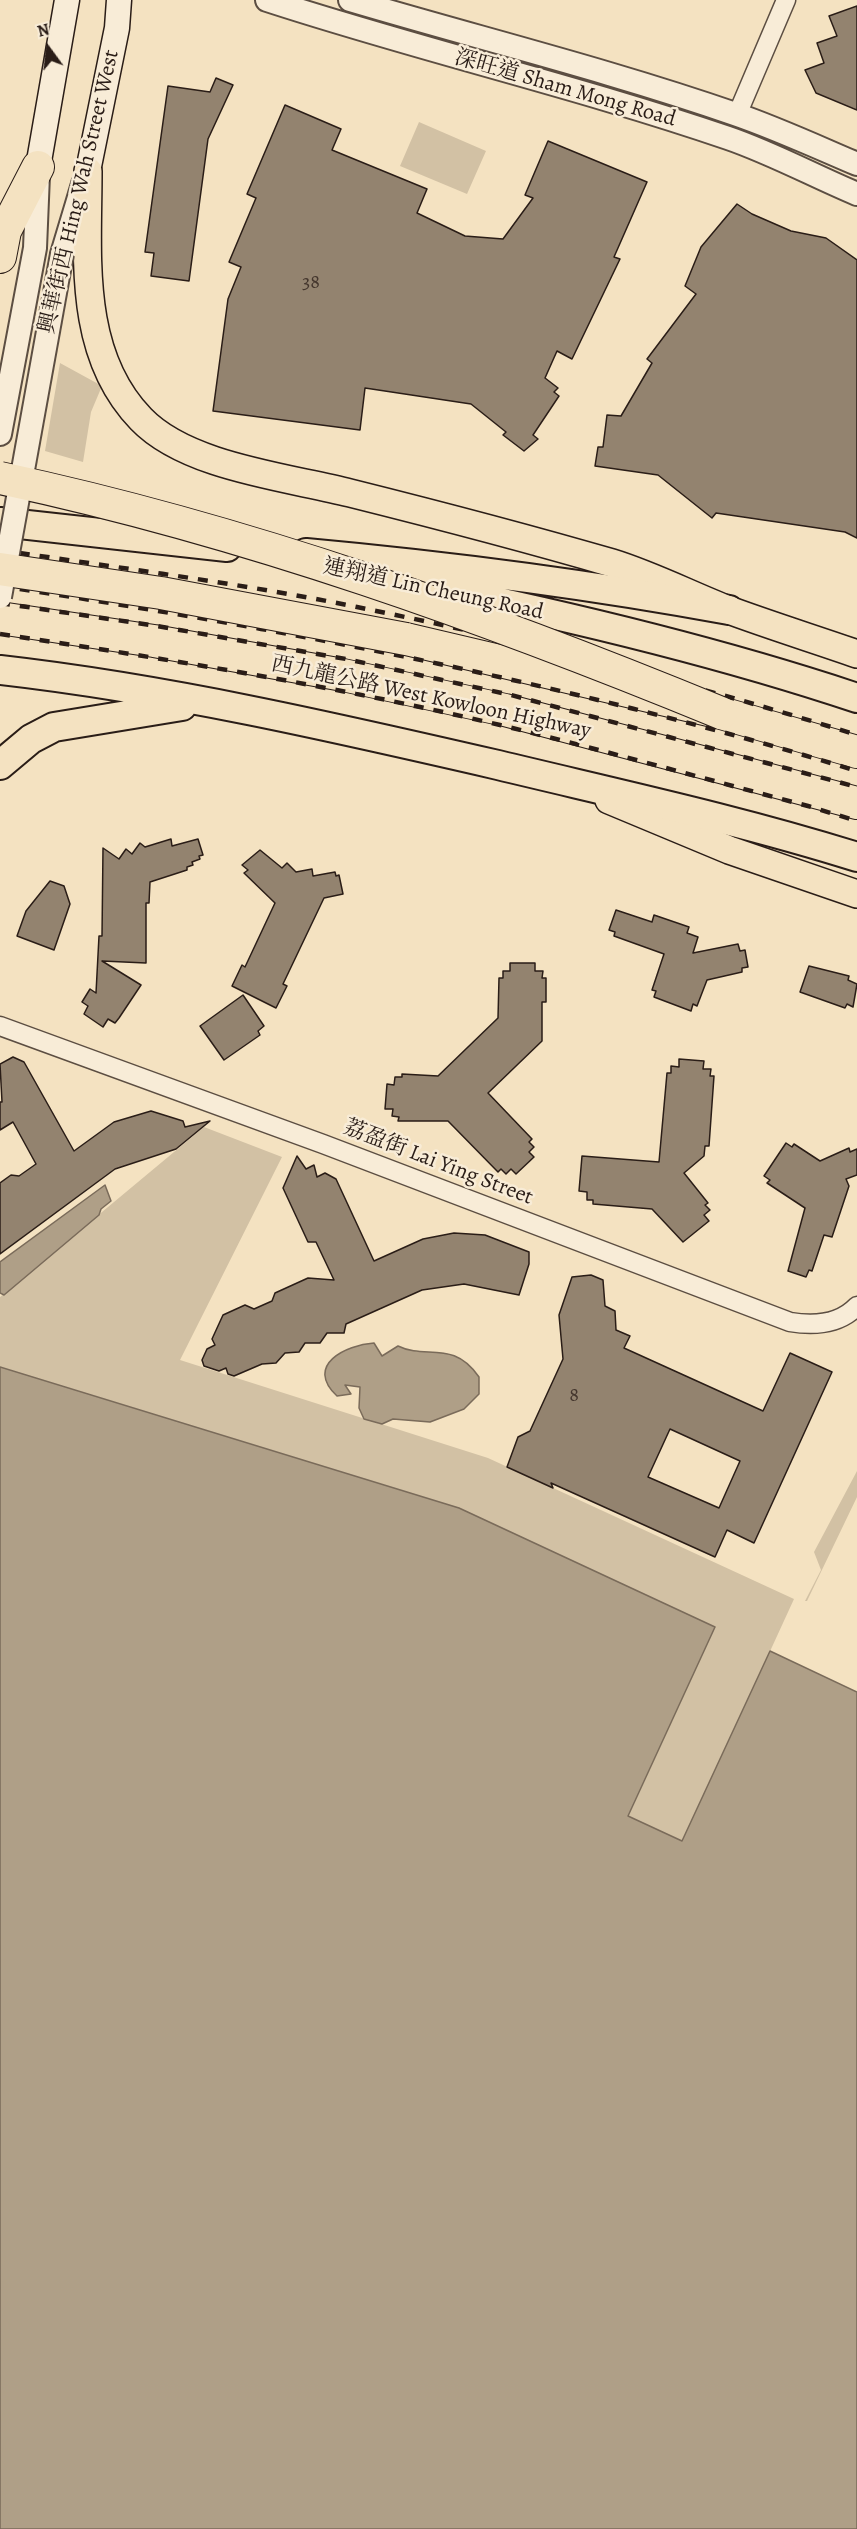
<!DOCTYPE html>
<html>
<head>
<meta charset="utf-8">
<style>
  body { margin:0 }
  #map { position:relative; width:857px; height:2529px; overflow:hidden; background:#f4e2c1; font-family:Alegreya,serif }
  canvas { display:block }
  .north { position:absolute; left:18px; top:18px; width:60px; height:60px; -webkit-text-stroke:4px #f8ecd7; paint-order:stroke; rotate:345deg; font-size:16px; font-weight:700; line-height:24px; text-align:center; color:#2a1d17 }
  .north::after { content:''; display:block; margin:auto; width:21px; height:27px; background:#2a1d17; clip-path:polygon(50% 0,100% 100%,50% 72%,0 100%) }
</style>
</head>
<body>
<div id="map">
<canvas width="857" height="2529"></canvas>
<div class="north">N</div>
</div>
<script>
const c = document.querySelector('canvas').getContext('2d');
c.lineJoin = 'round';
function fillPath(path, color) { c.fillStyle = color; c.fill(path, 'evenodd'); }
function trace(path, color, width, dash) { c.strokeStyle = color; c.lineWidth = width; c.lineCap = dash ? 'butt' : 'round'; c.setLineDash(dash || []); c.stroke(path); }
function write(font, color, halo, rows, align = 'center') {
  c.font = font + ' Alegreya,"Noto Serif TC",serif'; c.lineWidth = 5; c.setLineDash([]); c.textBaseline = 'middle'; c.strokeStyle = halo; c.fillStyle = color; for (const [text, x, y, turn = 0] of rows) {
    c.save(); c.translate(x, y); c.rotate((+turn || 0) * Math.PI / 180); c.textAlign = isNaN(turn) ? turn : align; if (halo) c.strokeText(text, 0, 0); c.fillText(text, 0, 0); c.restore();
  }
}
const green = new Path2D(`
  M419 122 486 151 467 194 400 166Z
  M60 363 102 386 91 412 83 462 45 451Z
  M204 1127 282 1157 180 1360 488 1458 794 1599 683 1841 628 1817 715 1627 459 1508 0 1367V1297Z
  M857 1471V1497L807 1601H805L821 1570 814 1552Z`);
const water = new Path2D(`
  M105 1185 111 1201 101 1209 99 1215 4 1295 0 1293V1262Z
  M374 1343 382 1356 398 1346C426 1360 453 1339 479 1377V1394L464 1409 430 1422 393 1419 382 1424 364 1419 359 1408 360 1387 345 1385 351 1394 337 1396C304 1365 346 1345 374 1343Z
  M0 1367 459 1508 715 1627 628 1816 682 1841 770 1651 857 1692V2529H0Z`);
const building = new Path2D(`
  M857 6V110L816 93 805 70 824 63 817 43 837 36 829 16Z
  M216 78 233 85 208 139 189 281 151 276 154 253 145 252 168 86 210 92Z
  M285 105 341 129 332 150 427 189 417 213 465 236 503 239 533 198 525 195 548 141 647 182 614 257 620 259 572 359 557 351 545 378 558 388 554 392 559 396 533 435 538 439 524 451 503 435 506 432 471 404 365 388 360 430 213 411 228 299 241 267 229 262 256 198 247 194Z
  M737 204 752 214 791 231 826 238 857 260V538L845 532 716 513 712 518 658 475 595 466 598 447H603L607 415 621 416 652 363 647 359 696 294 685 286 701 247Z
  M171 839 172 846 198 839 203 855 199 856 200 859 192 862 193 865 187 867V870L150 882 149 903H146V963L102 961 141 985 119 1018 115 1023 108 1019 103 1027 84 1014 88 1006 82 1002 90 989 96 993 99 936H102L103 848 119 859 126 849 132 854 140 843 145 847Z
  M260 850 282 868 287 863 296 872 312 869 313 876 335 872 336 876 339 875 343 894 324 898 283 984 287 986 276 1008 232 986 242 965 245 967 275 903 244 873 248 870 242 865Z
  M50 881 64 886 70 904 54 950 17 936 26 911Z
  M616 910 652 922 654 915 689 927 687 933 698 937 693 953 738 944 740 951 745 950 748 967 742 968V972L707 980 697 1006 693 1004 691 1011 654 997 656 991 652 990 664 954 614 936 615 932 609 930Z
  M510 963H535V971H543L542 978H546V1002H542V1041L488 1093 532 1139 529 1142 534 1147 529 1152 534 1157 516 1174 511 1169 506 1174 501 1169 498 1172 448 1121H398L399 1117 392 1116 393 1109H385L387 1084 394 1085 395 1077H402V1074L438 1076 498 1018 499 978H503V971H510Z
  M809 966 849 976 848 980 857 984 853 1007 847 1004 845 1008 800 992Z
  M243 995 264 1026 258 1031 260 1035 224 1060 200 1026Z
  M13 1057 24 1062 74 1151 114 1122 151 1111 183 1121 185 1127 210 1121 176 1149 115 1169 0 1254V1183L11 1175 19 1176 36 1164 13 1122 0 1130V1102H2L0 1064Z
  M679 1059 704 1061 703 1069H711L710 1076H714L709 1146H705L704 1156 684 1173 708 1203 705 1205 710 1210 704 1215 709 1221 683 1242 652 1209 593 1204V1200H587V1192L579 1191 582 1156 659 1162 667 1073H671V1066L679 1067Z
  M786 1143 792 1147 794 1144 820 1161 849 1148 850 1152 857 1149V1175L846 1179 849 1186 832 1237 824 1235 812 1271 809 1270 806 1277 788 1271 805 1208 767 1183 770 1180 764 1176Z
  M297 1156 306 1169 314 1165 317 1177 325 1173 336 1179 374 1261 423 1239 454 1233 485 1235 529 1252V1264L519 1295 464 1284 422 1290 346 1324 344 1333H327L320 1343H305L299 1352 285 1353 276 1363 262 1364 234 1376 228 1374 226 1368 219 1371 204 1366 202 1360 207 1349 215 1345 212 1339 223 1315 245 1305 254 1309 272 1301 275 1293 308 1278 334 1280 316 1242H308L283 1188Z
  M591 1275 603 1280 605 1306 615 1311 616 1330 630 1336 624 1348 763 1411 790 1353 832 1372 754 1543 727 1530 715 1557 551 1483 553 1488 507 1467 518 1437 530 1431 563 1359 559 1315 572 1277ZM670 1429 740 1461 719 1508 648 1477Z`);
const minor = new Path2D(`
  M737 115 786 0
  M0 1026 323 1144 790 1322C814 1326 839 1325 857 1306`);
const tertiary = new Path2D(`
  M267 0C420 50 576 86 728 138 772 153 814 176 857 194
  M350 0C478 38 608 70 735 114 776 128 817 147 857 164
  M62 254 83 184
  M0 434 35 248 38 175`);
const secondary = new Path2D(`
  M38 167 67 0
  M88 171 117 28 119 0`);
const primary = new Path2D(`
  M88 171C88 256 77 353 141 419 187 467 287 477 350 493 438 515 526 538 612 563 651 575 688 594 726 609 769 625 814 639 857 654
  M609 800 729 850 857 894`);
const trunk = new Path2D(`
  M0 522 227 547
  M306 553C448 566 588 584 729 610
  M417 585C565 615 713 650 857 698
  M0 670C167 689 333 727 498 765 618 794 739 820 857 857
  M0 765 31 739 54 727 182 706`);
const motorway = new Path2D(`
  M0 257 5 231 38 167
  M0 618 154 641 343 675 505 710 857 803
  M406 639 721 713 857 752`);
const rail = new Path2D(`
  M0 550C119 568 239 583 357 607 525 641 694 684 857 735
  M0 586C289 629 577 685 857 771
  M0 603 157 626 346 659 511 695 857 787
  M0 634C168 659 335 686 500 725 603 750 705 779 808 806L857 821`);
const tertiaryBridge = new Path2D(`
  M0 597 62 254`);
const motorwayBridge = new Path2D(`
  M0 478C248 531 487 617 721 713
  M0 569 161 593 406 639`);
const numberNames = [
  ["38",311,283],
  ["8",574,1396]
];
const streetNames = [
  ["深旺道 Sham Mong Road",565,89,16],
  ["興華街西 Hing Wah Street West",80,192,-77],
  ["連翔道 Lin Cheung Road",433,590,12],
  ["西九龍公路 West Kowloon Highway",431,698,12],
  ["荔盈街 Lai Ying Street",438,1163,21]
];
fillPath(green, '#d2c1a4');
fillPath(water, '#af9f87');
trace(water, '#7a6b5a', 1.5);
fillPath(building, '#93836f');
trace(building, '#2a1d17', 1.5);
trace(minor, '#5c4e42', 21);
trace(tertiary, '#5c4e42', 26);
trace(secondary, '#2a1d17', 27);
trace(primary, '#2a1d17', 30);
trace(trunk, '#2a1d17', 32);
trace(motorway, '#2a1d17', 34);
trace(minor, '#f8ecd7', 18);
trace(tertiary, '#f8ecd7', 22);
trace(secondary, '#f8ecd7', 24);
trace(primary, '#f4e2c1', 27);
trace(trunk, '#f4e2c1', 28);
trace(motorway, '#f4e2c1', 32);
trace(rail, '#2a1d17', 4.5, [10, 10]);
trace(tertiaryBridge, '#5c4e42', 26, []);
trace(motorwayBridge, '#2a1d17', 34, []);
trace(tertiaryBridge, '#f8ecd7', 22);
trace(motorwayBridge, '#f4e2c1', 32);
write('20px', '#44362d', null, numberNames);
write('22px', '#2a1d17', '#f8ecd7', streetNames);
</script>
</body>
</html>
